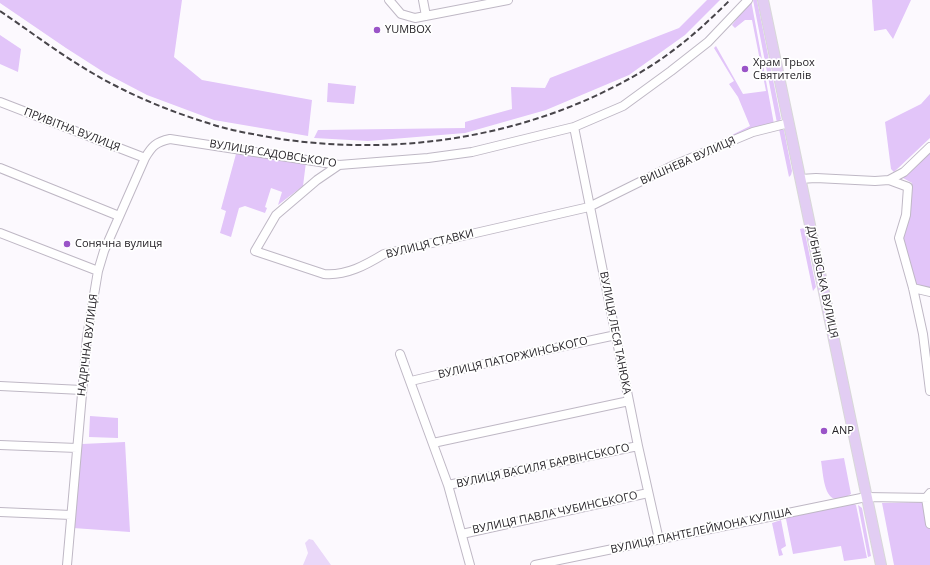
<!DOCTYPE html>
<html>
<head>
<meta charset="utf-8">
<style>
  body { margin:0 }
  canvas { display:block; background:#fcf9fe }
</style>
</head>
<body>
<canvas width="930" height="565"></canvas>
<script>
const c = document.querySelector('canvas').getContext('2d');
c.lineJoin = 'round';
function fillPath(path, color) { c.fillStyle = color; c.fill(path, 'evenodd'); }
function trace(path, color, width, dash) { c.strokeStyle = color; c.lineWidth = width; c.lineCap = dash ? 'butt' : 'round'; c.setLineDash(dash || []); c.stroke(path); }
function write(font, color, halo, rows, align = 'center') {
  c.font = font + ' "Open Sans",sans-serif'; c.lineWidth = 3.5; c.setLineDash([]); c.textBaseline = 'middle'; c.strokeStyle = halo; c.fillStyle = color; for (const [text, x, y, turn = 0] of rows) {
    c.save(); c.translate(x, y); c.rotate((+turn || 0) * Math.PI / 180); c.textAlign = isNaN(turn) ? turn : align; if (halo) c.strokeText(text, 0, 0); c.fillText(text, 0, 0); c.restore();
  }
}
const green = new Path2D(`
  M0 0H182L174 57 202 80 312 100 308 136 214 120 147 95 105 73 66 48 0 3Z
  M707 0H720L685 35 629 75 546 110 465 133 368 141 314 138 318 130 465 128V122L512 109 511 87 545 88 550 78 679 28Z
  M751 0 774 124 733 137 732 135 750 126 738 97 729 84 734 81 714 48 716 46 743 94 766 91 752 20H745L735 28 732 25Z
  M753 0H757L781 119 777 123Z
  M872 0H911L893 39 886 29 874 31Z
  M0 35 21 49 18 72 0 64Z
  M328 83 356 86 354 104 327 102Z
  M930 94V138L894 172 891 169 885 122 921 104Z
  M779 129 784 130 792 171 791 175 789 177Z
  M930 153V288L915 284 902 239 909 217 912 183 903 178Z
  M236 154 306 162 303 186 278 205 282 192 271 188 265 207 267 208 265 213 245 206 239 208 231 237 220 233 226 211 221 209Z
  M804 228 816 287 813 291 800 229Z
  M90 416 118 418V438L89 437Z
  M125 442 130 532 73 528 82 444Z
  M844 458 851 494C824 512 824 479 821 461Z
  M930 502V565H894L882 503Z
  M852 503 856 505 867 558 844 561 841 546 793 554 786 519 788 516Z
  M858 505 862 508 871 556 868 557Z
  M781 520 786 546 781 549 783 555 779 556 772 523Z`);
const water = new Path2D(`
  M309 539 313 540 331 565H303L308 553 305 543Z`);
const minor = new Path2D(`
  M389 0 401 14 415 18 508 0
  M423 0 426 16
  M0 102 145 158
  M574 127 638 446 659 540
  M339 165 317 180 276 215 255 251 324 274C346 276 366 265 384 254L589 207 674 165 753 132 789 123
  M0 168 119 216
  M800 179 816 178 875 181 889 180 904 172 930 147
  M889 180 908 187 906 215 899 238 913 288 923 334 930 391
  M0 233 98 271
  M913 288 930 292
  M400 354 448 485 470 565
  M411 381 513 357 616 335
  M0 386 82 390
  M433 443 629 401
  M0 445 77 448
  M448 485 638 446
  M930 493 926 498 930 524
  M0 512 71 515
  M462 534 648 493
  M67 565 87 337 98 271 104 251 145 158C152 146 156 142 170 139L339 165 428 158 472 152 574 127 623 106 671 71 708 42 748 0
  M535 565 866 497 930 498`);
const major = new Path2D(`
  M763 0 881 565`);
const rail = new Path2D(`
  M0 11C31 32 61 55 94 74 130 95 171 112 211 124 232 131 253 134 274 138 401 158 536 136 646 69 677 50 704 26 730 0`);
const markers = [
  [377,30,4,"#9a54c8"],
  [745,69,4,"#9a54c8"],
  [67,244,4,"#9a54c8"],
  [824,431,4,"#9a54c8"]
];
const poiNames = [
  ["YUMBOX",385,30],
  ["Храм Трьох",753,63],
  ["Святителів",753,76],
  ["Сонячна вулиця",75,244],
  ["ANP",832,431]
];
const streetNames = [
  ["ПРИВІТНА ВУЛИЦЯ",72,130,21],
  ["ВУЛИЦЯ САДОВСЬКОГО",273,154,9],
  ["ВИШНЕВА ВУЛИЦЯ",688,161,-24],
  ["ВУЛИЦЯ СТАВКИ",430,244,-14],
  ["ДУБНІВСЬКА ВУЛИЦЯ",822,282,78],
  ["ВУЛИЦЯ ЛЕСЯ ТАНЮКА",615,333,79],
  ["НАДРІЧНА ВУЛИЦЯ",88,345,-83],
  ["ВУЛИЦЯ ПАТОРЖИНСЬКОГО",513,358,-13],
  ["ВУЛИЦЯ ВАСИЛЯ БАРВІНСЬКОГО",543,466,-12],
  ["ВУЛИЦЯ ПАВЛА ЧУБИНСЬКОГО",555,513,-12],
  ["ВУЛИЦЯ ПАНТЕЛЕЙМОНА КУЛІША",701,531,-12]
];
fillPath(green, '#e2c5f9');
fillPath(water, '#ead8f9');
trace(minor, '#bfb8c5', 10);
trace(major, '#d8d8d8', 12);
trace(minor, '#fff', 8);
trace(major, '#e2cdf3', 10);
trace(rail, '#48454a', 2, [6, 3]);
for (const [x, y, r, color] of markers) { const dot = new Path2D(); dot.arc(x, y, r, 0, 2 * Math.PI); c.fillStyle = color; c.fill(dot); trace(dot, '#fff', 1.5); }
write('11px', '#272429', '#fff', poiNames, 'left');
write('11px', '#272429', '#fff', streetNames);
</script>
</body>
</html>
